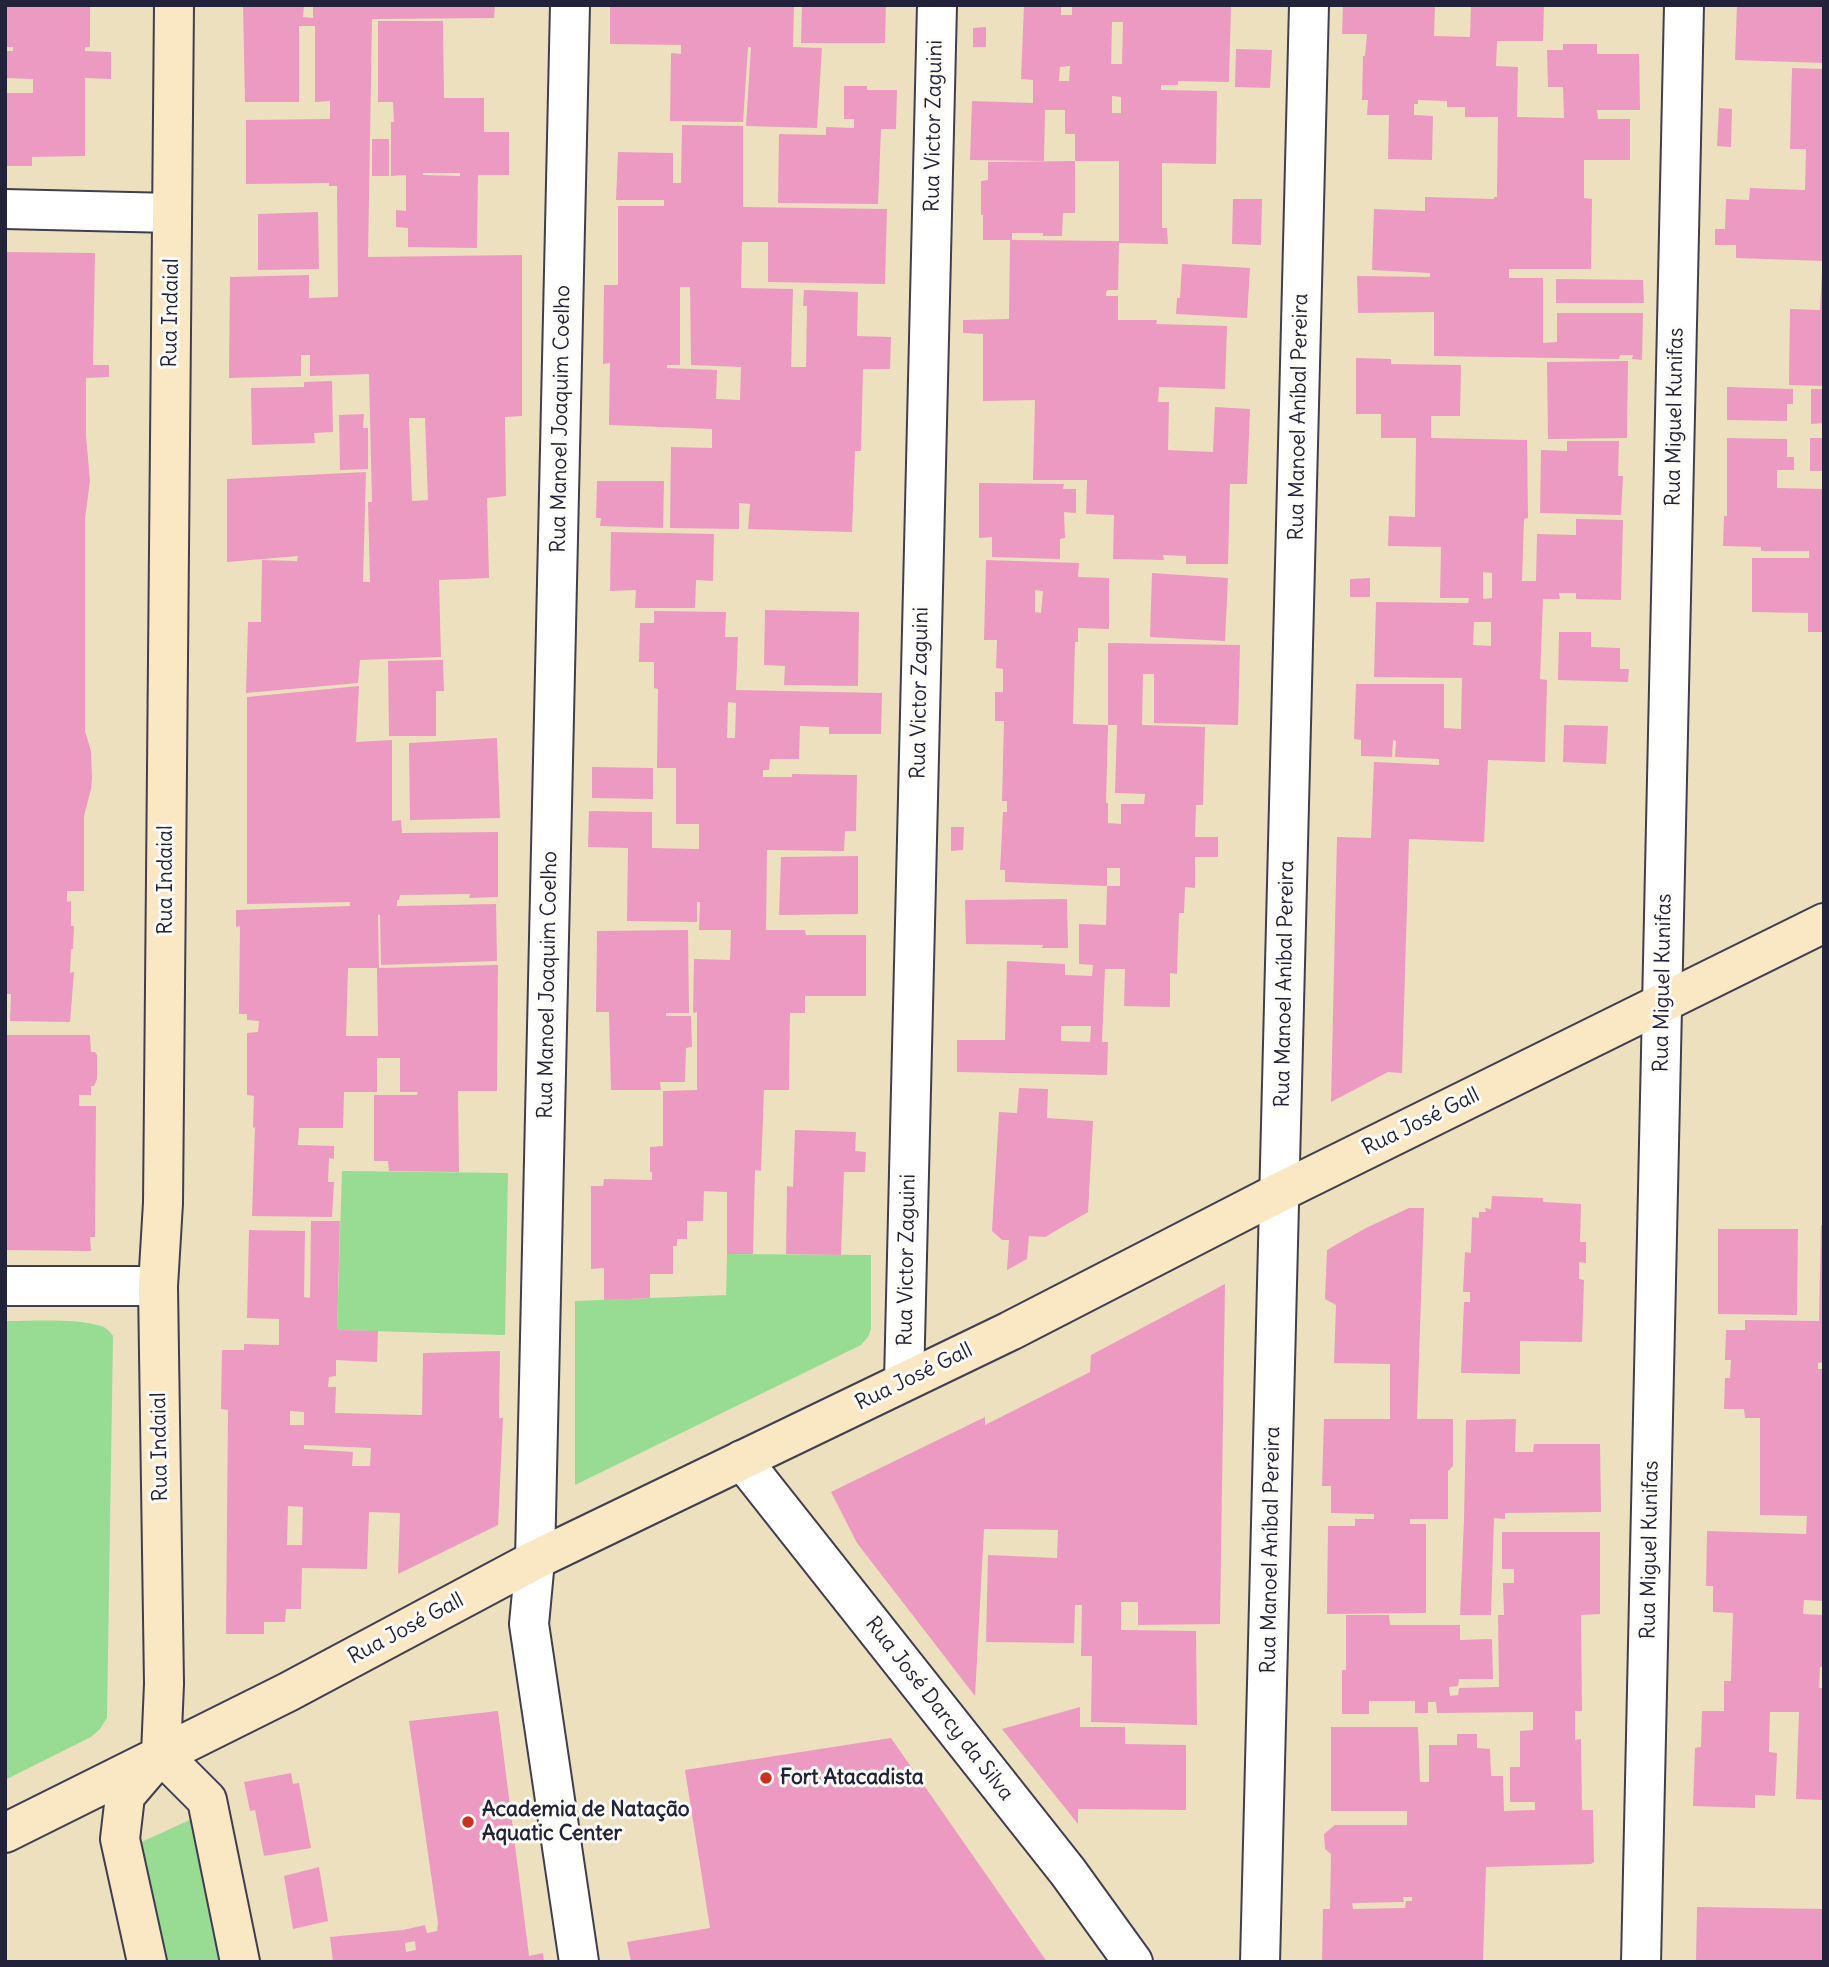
<!DOCTYPE html>
<html>
<head>
<meta charset="utf-8">
<style>
  body { margin:0 }
  #map { position:relative; width:1829px; height:1967px; overflow:hidden; background:#ede0bf; font-family:Delius,sans-serif }
  canvas { display:block }
  .frame { position:absolute; inset:0; border:7px solid #22223b; pointer-events:none }
</style>
</head>
<body>
<div id="map">
<canvas width="1829" height="1967"></canvas>
<div class="frame"></div>
</div>
<script>
const c = document.querySelector('canvas').getContext('2d');
c.lineJoin = 'round';
function fillPath(path, color) { c.fillStyle = color; c.fill(path, 'evenodd'); }
function trace(path, color, width, dash) { c.strokeStyle = color; c.lineWidth = width; c.lineCap = dash ? 'butt' : 'round'; c.setLineDash(dash || []); c.stroke(path); }
function write(font, color, halo, rows, align = 'center') {
  c.font = font + ' Delius,sans-serif'; c.lineWidth = 6; c.setLineDash([]); c.textBaseline = 'middle'; c.strokeStyle = halo; c.fillStyle = color; for (const [text, x, y, turn = 0] of rows) {
    c.save(); c.translate(x, y); c.rotate((+turn || 0) * Math.PI / 180); c.textAlign = isNaN(turn) ? turn : align; if (halo) c.strokeText(text, 0, 0); c.fillText(text, 0, 0); c.restore();
  }
}
const green = new Path2D(`
  M342 1171 508 1173 505 1335 337 1330Z
  M727 1254 871 1255V1329L868 1337 861 1345 575 1485V1301L726 1295Z
  M5 1321C31 1321 77 1318 101 1326 107 1328 110 1332 113 1336L107 1718 100 1729 91 1737 5 1780Z
  M192 1819 222 1962H162L139 1843Z`);
const building = new Path2D(`
  M5 5H90V47H85V51L111 52V79L85 78V156L32 157V166H5V93H33V79L5 78V51H13V47H5Z
  M243 5H304L303 17 313 18V5H495L494 18 372 19 368 257 522 255V416L505 417 506 496 487 498 489 578 439 580 441 657 360 660 358 683 246 693 248 622H261L262 560 297 561 298 556 227 562V479L366 472 363 582H370L368 502H372L369 374 310 376V355H301V376L229 378 230 277 309 275V298L338 297 337 186H329V183L246 184V120L330 119V101L315 102V26H299V102H245ZM409 418H425L428 500 412 501Z
  M610 5H794L793 47 822 48 817 128 746 126 751 47H748L743 122 670 121 671 53 681 54V45L610 44Z
  M802 5H886L885 43H801Z
  M1024 5H1061V15H1072V5L1231 7 1229 82 1178 81V85H1161V90L1217 91 1216 164 1162 163V228H1167L1168 244 1119 243 1118 290H1108L1106 292V296H1118V320H1157L1156 324 1227 326 1225 389 1159 387 1158 402H1169L1168 450 1213 452 1215 407 1250 409 1247 484H1230L1228 564H1186V556L1163 555 1164 560 1113 559 1114 515 1086 514 1087 480H1033L1035 400 983 401V334L963 333V320L1009 319 1010 240H983V215H981V181L988 180V162L1075 161V213H1063L1062 236H1043V233H1012V240L1119 241V161H1075V134H1065V110H1045L1044 161 970 160 972 101 1033 103V80L1021 79ZM1112 22H1123L1122 64H1111ZM1070 66 1069 81H1059L1060 67ZM1112 96 1121 97V113H1112Z
  M1343 5H1435L1434 36 1470 37 1471 5H1544L1543 41H1497L1496 66 1518 67 1517 117 1564 118 1563 87H1548L1547 50H1563V44H1597V54H1639L1640 110H1597L1598 119H1630V160H1584V198L1592 199 1591 269H1509V278H1543V343L1557 342V313H1643L1642 360 1632 359 1633 355H1620L1619 359 1434 356V312L1358 313 1357 276 1430 277V273L1372 270 1374 209 1425 211V197L1494 199V197H1497L1498 117H1465V107H1447V101L1418 100V104H1414V115L1433 116 1432 160 1388 159 1389 115H1367L1368 100H1362L1363 56H1365L1367 34H1342Z
  M1737 5H1824V63L1735 60Z
  M378 21H443L444 98H484V132H509V175H478L477 248 408 247V228L396 227V210L406 211V175L391 176V122H394L393 102H378ZM423 173H460V176L423 175Z
  M986 27V47H973V28Z
  M1236 49 1272 50 1270 88 1235 87Z
  M1792 68 1824 69V261L1736 258V245H1715V229H1725L1726 199 1749 200 1750 188 1805 190 1806 149H1790Z
  M844 86H867V90H897L896 129H881L878 204 778 203 779 134 826 135V127L854 128V119H844Z
  M1719 108 1732 109 1731 147 1717 146Z
  M682 125 743 126V207L887 209 885 284 768 282V242H742L741 288 793 289 791 367H806L807 306H803L804 290 858 292 857 336 891 337 890 369H863L861 451H855L852 532 748 529 750 504 739 503V529L670 528 671 447 712 448V429L609 425 610 363 603 364 604 285H618V206H664V200H616L618 152 673 153V183H681ZM680 287H690L691 365 741 367 740 400 716 399 717 370 667 368V365H680Z
  M372 139H389V176H372Z
  M1233 199H1262L1261 245 1232 244Z
  M318 212 319 269 258 270V214Z
  M5 252 95 253 93 365H109V377L86 378V436L90 481 85 519V731L91 751 92 778 91 789 84 816V891H67V902L71 901V926H74L73 949H71L70 973 74 972 70 1022 10 1021 11 994H5Z
  M1182 264 1250 268 1247 318 1176 314 1177 298H1180Z
  M1822 270H1824V386L1789 385 1790 309 1820 310Z
  M1556 279 1643 280 1644 303H1556Z
  M1356 358 1391 359V364L1461 365 1460 416H1431V438L1527 440 1528 518 1524 519 1522 581H1536L1537 534 1576 535V519L1623 520 1621 600 1576 599V593H1559L1560 599H1543L1540 679 1547 680 1545 762 1488 760 1484 842 1409 839 1402 1073 1388 1072 1331 1102 1337 837 1371 838 1374 762 1439 765V759L1395 757 1396 741 1393 740 1392 757 1361 756V740L1354 739 1356 684H1444V728L1461 729 1462 678 1374 677 1376 602 1468 603 1469 598H1440L1441 547 1388 546 1389 516 1415 517 1416 438H1381V414H1356ZM1483 572 1492 573V598L1483 599ZM1474 622H1491V646L1473 645Z
  M1628 361 1627 438 1548 439 1547 362Z
  M332 381 333 432 314 433 315 443 252 445 251 388 304 387V382Z
  M1727 387 1793 389V404H1787V421L1727 420Z
  M1811 389H1824V423L1811 424Z
  M364 414 363 428H368V469L340 470 339 415Z
  M1727 438 1787 439V457H1794V470H1777V488L1824 489V632H1808V613L1752 612V558H1809V551H1761V547L1723 546 1724 516H1727Z
  M1810 438H1824V471H1810Z
  M1567 441H1619L1618 476H1623L1621 515 1540 513 1541 450 1567 451Z
  M597 481H664L663 528 600 526 601 518H596Z
  M979 483 1064 484 1063 489H1076V513L1064 512 1065 538 1060 539V559L992 557V537L979 538Z
  M611 532 714 534 713 581 696 580 695 608H635L636 590 610 591Z
  M986 560 1079 563 1078 577 1109 578V629L1078 628V642H1075L1073 724 1108 725V643L1240 645 1238 725 1154 723V674H1143L1142 725 1205 727 1203 805H1196L1195 837H1218V857H1195V888L1185 887 1184 913H1179L1177 974 1170 973V1007L1124 1006 1125 969H1105L1102 1042H1108L1107 1075 957 1072V1040H1005L1007 961 1065 964V975L1092 976 1093 965 1079 964V924L1106 925 1107 886 1005 882V870H1000L1003 812H1007V801H1002L1004 721H995V692H1003V669L996 668 997 640H984ZM1035 590 1043 591 1041 613 1035 612ZM1108 725H1117L1115 793 1145 794 1144 804H1121V824L1108 823V803H1106ZM1107 868H1120V886H1107ZM1061 1026H1091L1090 1042 1061 1041Z
  M1152 573 1228 578 1225 641 1150 637Z
  M1370 578V597H1350V579Z
  M765 610 859 612 858 686 784 685 785 666 764 665Z
  M654 611 726 612 725 637H738L736 690 882 693 881 734H829V727L800 726 799 759H770L769 770H763V777H792V774L857 775 856 831H845L844 851 767 850 766 930H805L806 935H866V996H805V1013H790L789 1090H764L761 1171 755 1170 753 1254H727V1192L704 1191 703 1221H687V1239H677V1246H673V1274H650V1298L604 1300V1268L591 1269V1186H603L604 1179 652 1180V1172H650V1147L663 1146V1091L697 1090V1012L693 1013 694 959 730 960 731 930H699L700 902H697V922L627 921 628 848 588 847 589 811 652 812V848L699 849V824H676V768H657L658 689 654 688V662H639L640 623H654ZM728 702 736 703 735 738H727Z
  M1559 632H1591V647L1620 648V669H1629L1628 682 1558 680Z
  M443 660 444 691H436V736H389L388 661Z
  M359 686 356 742 392 740V821L401 820 402 833 498 832V897L469 898 470 894 400 895 399 900H397V906L496 904 497 961 381 965 380 915H378L379 968 498 965 497 1091H458L459 1172 389 1171 388 1161H374V1095H417L418 1092H400V1058H377V1092H344L343 1128H299L298 1145 334 1146V1159L329 1158 328 1182H334L332 1217 252 1216 255 1127 253 1128 254 1096 247 1095V1033L258 1032 259 1021 247 1020V1014H239L240 926 236 927V910L350 906V902L247 904V697ZM348 968H377L378 1036H346Z
  M1564 725 1608 726 1606 764 1563 762Z
  M497 738 500 818 410 820 409 743Z
  M592 767 653 768V799L592 798Z
  M951 827H964L963 850 951 851Z
  M858 856V914L779 915 781 857Z
  M1067 899 1068 948H1042L1043 945 966 944 965 900Z
  M688 930 689 1013H666V1016H691L692 1047 686 1048 685 1082H660L661 1090H611L609 1012H596L597 931Z
  M5 1035H90L91 1052H95L97 1055V1079L94 1086H91V1095H79V1106H96L95 1237H90L91 1251 5 1250Z
  M1019 1088 1048 1089 1047 1118 1093 1121 1088 1212 1045 1237 1029 1236 1027 1259 1007 1270 1009 1240H1002L992 1231 999 1112 1017 1113Z
  M795 1130 856 1132 855 1151 866 1152 865 1172H844L841 1255 786 1254 787 1186 793 1187Z
  M1492 1196 1543 1198V1202L1581 1204 1580 1242H1586V1263L1579 1262V1279L1584 1280 1582 1342 1520 1341V1374L1461 1373 1464 1302H1470V1292H1463L1465 1252 1471 1253 1472 1217 1479 1218V1212H1486L1485 1208 1491 1209Z
  M1409 1208H1424L1417 1419H1453V1466L1448 1471V1519H1410V1524H1426V1613L1327 1614 1328 1526H1355V1519H1374V1514L1331 1513V1486H1322L1324 1419H1390V1364L1334 1363 1336 1305 1325 1299 1327 1250 1366 1228Z
  M311 1221H340L337 1330 378 1331 377 1362 336 1360V1376L329 1377 328 1387H336L335 1413 422 1415 423 1353 500 1351 499 1418H503L498 1525 398 1574 400 1513 369 1512 367 1569 302 1568 301 1609H286L285 1622H264V1634H226L228 1410 221 1409 222 1350H244V1344L279 1345V1319L247 1318 249 1230 305 1231 304 1297 310 1298ZM290 1411 304 1412V1425H290ZM304 1445 371 1448 370 1466H352L353 1452 304 1449ZM288 1506 303 1507 302 1545H287Z
  M1821 1225H1824V1362L1818 1363V1369H1824V1601L1804 1600 1803 1614 1824 1615V1667H1820L1819 1688H1824V1800L1796 1799 1799 1712H1770L1769 1752 1777 1753 1775 1796 1755 1795V1808L1693 1806 1695 1748 1701 1747 1702 1711H1724V1681H1731L1733 1613 1713 1612V1586H1706L1707 1531 1806 1534 1807 1516 1760 1515V1418H1745L1744 1409H1724L1725 1378H1730L1731 1360H1725L1726 1330H1745V1320L1819 1321Z
  M1718 1229H1798L1797 1315 1718 1314Z
  M1225 1284 1220 1624 1138 1625V1602H1121V1630L1196 1631 1197 1725 1091 1722 1092 1656H1081L1082 1605H1075L1074 1643 986 1642 988 1555 1057 1558 1058 1530 984 1529 975 1696 857 1543 831 1492 985 1417V1425L1090 1372 1091 1355Z
  M1516 1419 1515 1452H1533L1534 1444H1600L1601 1512 1505 1513V1519L1494 1518 1491 1615H1460L1464 1519 1466 1420Z
  M1502 1532H1600V1614L1581 1615 1582 1711H1575V1740L1581 1739 1582 1810H1593L1594 1862 1591 1864 1486 1867 1483 1962H1322L1323 1909H1330L1331 1854 1325 1849 1324 1834 1335 1825H1407V1811H1331V1727H1418L1420 1782H1429V1745H1457V1734H1477V1748L1490 1749 1491 1776H1503L1504 1811 1535 1810V1802H1510V1767H1520V1731L1533 1730V1712L1437 1713 1436 1702H1428V1713H1415V1701H1369V1714H1342V1670H1346V1615H1389L1390 1625H1460V1640L1492 1639 1493 1679H1459L1458 1686 1449 1687 1450 1696 1458 1695 1459 1688 1499 1687 1498 1615H1504L1503 1583H1514V1569H1502ZM1403 1897H1412V1901H1406L1405 1908 1353 1909 1352 1903 1404 1902Z
  M1080 1707V1727H1125V1744L1186 1745V1810L1078 1809V1824L1002 1729Z
  M498 1711 529 1956 543 1953 544 1962H333L330 1937 403 1930 425 1925 427 1933 437 1931 438 1923 409 1721ZM415 1941 416 1950 406 1952 405 1943Z
  M891 1738 1047 1962H631L627 1942 710 1928 685 1770Z
  M291 1773 293 1784 299 1783 311 1848 264 1856 255 1810 250 1811 244 1782Z
  M319 1867 328 1921 293 1929 284 1876Z
  M1697 1907 1824 1909V1962H1696Z`);
const minor = new Path2D(`
  M570 5 535 1560 529 1624 579 1962
  M5 209 172 213
  M5 1286H158
  M904 1381 937 5
  M742 1460 1068 1872 1133 1962
  M1260 1962 1309 5
  M1641 1962 1684 5`);
const secondary = new Path2D(`
  M161 1754 164 1684 158 1286 163 1203 174 5
  M161 1754 207 1800 240 1962
  M5 1833 288 1692 535 1560 1010 1331 1280 1192 1824 923
  M147 1962 120 1839 125 1796 155 1761`);
const markers = [
  [766,1778,7,"#c8321e"],
  [468,1822,7,"#c8321e"]
];
const streetNames = [
  ["Rua Victor Zaguini",934,126,-89],
  ["Rua Indaial",171,313,-89],
  ["Rua Manoel Aníbal Pereira",1299,417,-89],
  ["Rua Miguel Kunifas",1675,417,-89],
  ["Rua Manoel Joaquim Coelho",561,419,-89],
  ["Rua Victor Zaguini",920,693,-89],
  ["Rua Indaial",166,880,-90],
  ["Rua Miguel Kunifas",1663,983,-89],
  ["Rua Manoel Aníbal Pereira",1285,984,-89],
  ["Rua Manoel Joaquim Coelho",548,985,-89],
  ["Rua José Gall",1421,1122,-26],
  ["Rua Victor Zaguini",907,1260,-89],
  ["Rua José Gall",914,1377,-26],
  ["Rua Indaial",160,1447,-91],
  ["Rua Manoel Aníbal Pereira",1271,1550,-89],
  ["Rua Miguel Kunifas",1650,1550,-89],
  ["Rua José Gall",406,1629,-28],
  ["Rua José Darcy da Silva",939,1709,52]
];
const poiNames = [
  ["Fort Atacadista",780,1778],
  ["Academia de Natação",482,1810],
  ["Aquatic Center",482,1834]
];
fillPath(green, '#98dc94');
fillPath(building, '#ec9ac1');
trace(minor, '#403e4f', 42);
trace(secondary, '#403e4f', 42);
trace(minor, '#fff', 38);
trace(secondary, '#fae7c3', 38);
for (const [x, y, r, color] of markers) { const dot = new Path2D(); dot.arc(x, y, r, 0, 2 * Math.PI); c.fillStyle = color; c.fill(dot); trace(dot, '#fdfcf7', 2.5); }
write('21px', '#22223b', '#fdfcf7', streetNames);
write('bold 21px', '#22223b', '#fdfcf7', poiNames, 'left');
</script>
</body>
</html>
